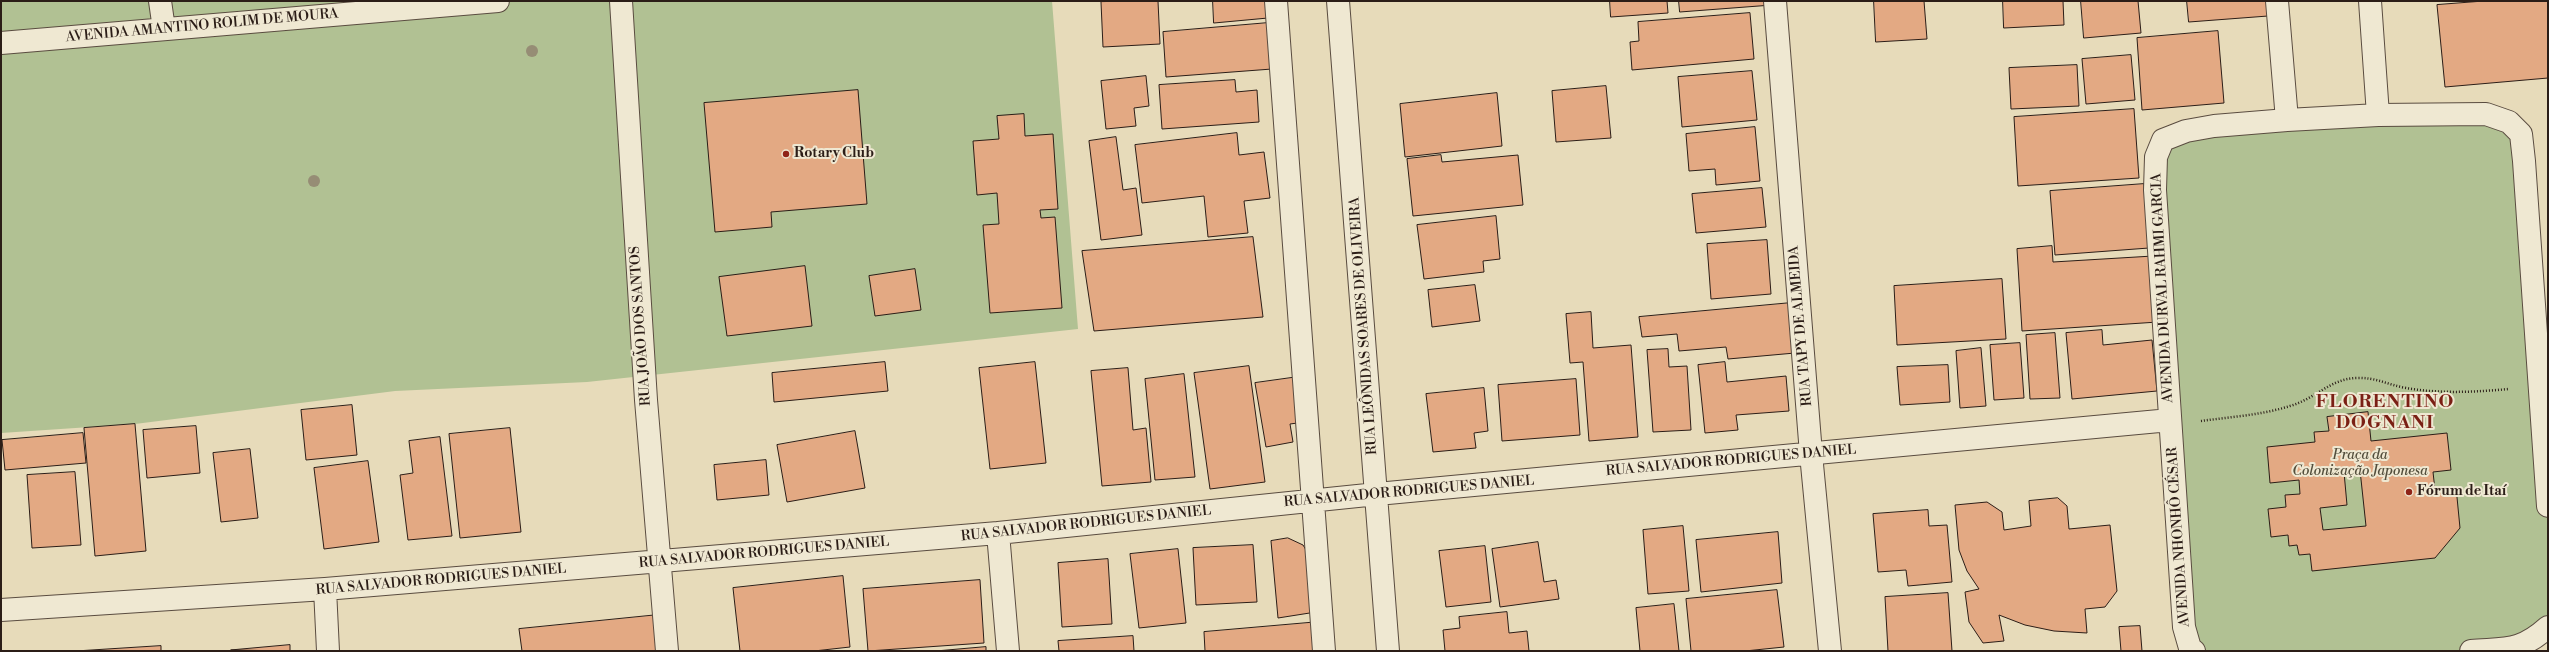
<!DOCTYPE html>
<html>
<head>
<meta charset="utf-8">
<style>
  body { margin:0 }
  #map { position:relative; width:2549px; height:652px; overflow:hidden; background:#e7dbba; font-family:"Libre Bodoni",serif }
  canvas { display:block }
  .frame { position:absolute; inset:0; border:2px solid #2b1d17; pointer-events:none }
</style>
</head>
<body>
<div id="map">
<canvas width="2549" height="652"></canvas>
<div class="frame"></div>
</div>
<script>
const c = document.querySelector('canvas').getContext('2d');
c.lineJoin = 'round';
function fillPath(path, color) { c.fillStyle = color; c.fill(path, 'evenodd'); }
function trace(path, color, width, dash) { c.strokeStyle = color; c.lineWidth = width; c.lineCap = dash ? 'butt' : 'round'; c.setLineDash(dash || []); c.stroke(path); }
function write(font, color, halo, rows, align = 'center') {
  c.font = font + ' "Libre Bodoni",serif'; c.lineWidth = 4; c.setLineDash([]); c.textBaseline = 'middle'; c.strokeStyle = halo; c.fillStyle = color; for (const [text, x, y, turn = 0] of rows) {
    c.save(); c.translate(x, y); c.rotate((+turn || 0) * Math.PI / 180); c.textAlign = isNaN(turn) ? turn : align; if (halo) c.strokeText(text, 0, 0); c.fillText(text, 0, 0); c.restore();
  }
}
const green = new Path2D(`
  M1 1H1052L1078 329 587 382 395 391 135 424 1 433Z
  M2509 122 2548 494V627L2465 651H2194L2190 648 2163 140 2231 125Z`);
const building = new Path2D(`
  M1158 1 1160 44 1103 47 1101 2Z
  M1213 1H1267L1268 18 1214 23Z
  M1610 1H1667L1668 13 1611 17Z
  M1679 1H1772V5L1680 12Z
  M1874 1H1924L1927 39 1876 42Z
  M2003 1H2063L2064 25 2004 28Z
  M2081 1H2138L2141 33 2084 38Z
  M2187 1H2267L2268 16 2189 22Z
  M2484 1H2548V78L2445 87 2437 5Z
  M1750 13 1754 59 1632 70 1630 42 1639 41 1638 22Z
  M1268 23 1272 69 1166 77 1163 32Z
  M2218 31 2224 103 2142 110 2137 38Z
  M2131 55 2135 100 2086 104 2082 59Z
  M2077 65 2079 106 2011 109 2009 68Z
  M1752 71 1757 120 1682 127 1678 77Z
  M1146 76 1149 106 1134 108 1136 126 1106 129 1101 81Z
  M1235 80 1236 92 1257 90 1259 122 1162 129 1159 85Z
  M1606 86 1611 138 1556 142 1552 91Z
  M858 90 867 204 771 212 772 227 715 232 704 103Z
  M1497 93 1502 146 1405 157 1400 104Z
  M2134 109 2139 178 2018 186 2014 117Z
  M1024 114 1025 136 1053 134 1058 209 1040 210 1041 218 1055 217 1062 308 990 313 983 225 999 224 997 193 977 195 973 141 999 139 997 116Z
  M1755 127 1760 181 1716 185 1715 169 1689 171 1686 134Z
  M1237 133 1239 155 1264 152 1270 198 1244 201 1248 233 1208 237 1204 196 1142 203 1135 145Z
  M1116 137 1123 190 1136 188 1142 235 1101 240 1089 141Z
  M1441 155 1442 162 1518 155 1523 205 1413 216 1407 159Z
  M2144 184 2149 248 2055 255 2050 191Z
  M1762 188 1766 227 1696 233 1692 194Z
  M1496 216 1500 259 1483 261 1484 272 1424 279 1417 225Z
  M1253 237 1263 317 1094 331 1082 251Z
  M1767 240 1771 294 1711 299 1707 244Z
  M2052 246 2053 262 2153 256 2158 322 2022 331 2017 249Z
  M805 266 812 326 727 336 719 277Z
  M915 269 921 310 875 316 869 276Z
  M2002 279 2006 339 1897 345 1894 286Z
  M1475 285 1480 321 1432 327 1428 290Z
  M1791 303 1795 353 1728 359 1726 347 1679 351 1677 334 1642 337 1639 317Z
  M1591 312 1593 348 1631 345 1638 437 1589 441 1583 362 1570 363 1566 314Z
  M2102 330 2103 345 2152 340 2157 391 2072 399 2066 333Z
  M2055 333 2060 398 2030 399 2026 335Z
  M2020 343 2024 398 1994 400 1990 345Z
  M1981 348 1986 406 1960 408 1956 351Z
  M1668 349 1669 367 1687 366 1691 430 1653 432 1647 350Z
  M885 362 888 391 774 402 772 373Z
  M1035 362 1046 463 990 469 979 368Z
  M1725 362 1727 382 1786 376 1789 411 1736 415 1738 430 1705 433 1698 365Z
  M1948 365 1950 402 1900 405 1897 367Z
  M1249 366 1265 482 1210 489 1194 373Z
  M1128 368 1133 430 1146 428 1151 482 1102 486 1091 371Z
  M1184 374 1195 477 1155 480 1145 379Z
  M1298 377 1305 422 1290 424 1293 442 1266 447 1255 383Z
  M1576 379 1580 435 1502 441 1498 385Z
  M1484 388 1488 431 1474 433 1476 448 1433 452 1426 394Z
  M352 405 357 455 306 460 301 410Z
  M2368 412 2371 441 2447 433 2451 470 2433 472 2435 490 2456 487 2460 528 2435 558 2312 571 2310 554 2299 555 2297 545 2289 546 2288 535 2271 537 2268 509 2286 507 2285 495 2300 494 2299 480 2270 483 2267 447 2315 442 2314 432 2329 431 2327 417ZM2360 470 2366 526 2323 530 2320 508 2347 505 2344 472Z
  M135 424 146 551 95 556 84 428Z
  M196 426 200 473 147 478 143 430Z
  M510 428 521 532 460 538 449 434Z
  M855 431 865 488 787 502 777 445Z
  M83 433 86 463 5 470 2 440Z
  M440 437 452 536 408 540 400 475 413 473 409 441Z
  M250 449 258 518 221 522 213 453Z
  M766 460 769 495 717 500 714 465Z
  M368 461 379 542 324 549 314 468Z
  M75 472 81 545 32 548 27 475Z
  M2058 498 2067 506 2069 529 2110 525 2117 591 2105 607 2085 609 2087 633 2054 631 2025 625 1999 615 2004 641 1983 643 1969 622 1965 592 1979 589 1967 571 1959 550 1955 505 1987 502 2002 512 2004 530 2031 526 2029 501Z
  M1928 510 1929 526 1947 525 1952 582 1908 586 1906 570 1878 572 1873 514Z
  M1683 526 1689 591 1648 594 1643 530Z
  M1778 532 1782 583 1701 592 1696 540Z
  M1288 538 1303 545 1311 558 1316 612 1278 618 1271 541Z
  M1538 542 1544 582 1556 580 1559 599 1500 607 1492 549Z
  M1253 545 1257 602 1196 605 1193 548Z
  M1485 546 1491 602 1446 607 1439 551Z
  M1178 549 1186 623 1139 628 1130 554Z
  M1108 559 1112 624 1062 627 1058 563Z
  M843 576 850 647 814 651H740L733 588Z
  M980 580 984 643 868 651 863 589Z
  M1777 590 1784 647 1745 651H1691L1686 599Z
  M1948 593 1952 651H1888L1885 597Z
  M1674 604 1679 651H1640L1636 608Z
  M1507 612 1509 633 1527 631 1529 651H1445L1443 630 1460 628 1459 617Z
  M658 615 661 651H522L519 629Z
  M1319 622 1321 651H1205L1204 632Z
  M2140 626 2142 651H2121L2119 627Z
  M1133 636 1134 651H1059L1058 641Z
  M290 645V651L231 650Z
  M161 646V651H76Z
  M986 647V651H936Z`);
const path = new Path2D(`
  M2201 421C2230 417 2262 415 2290 406 2315 399 2330 379 2356 378 2376 377 2388 385 2406 388 2440 394 2476 392 2509 389`);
const minor = new Path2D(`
  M160 1 164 29
  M621 1 646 400 667 651
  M1276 1 1324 651
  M1338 1 1388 651
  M1775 1 1811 454 1830 651
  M2277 1 2287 120
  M2370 1 2378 115
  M1 43 498 1
  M998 533 1008 651
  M325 589 328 651
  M1 610 325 589 998 533 1377 494 2170 420
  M2194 651 2190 648 2184 627 2155 190 2156 157 2163 140 2186 131 2214 126 2287 120 2378 115 2486 114 2509 122 2521 134 2524 161 2548 506
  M2471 651C2507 648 2520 652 2548 627`);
const trees = [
  [532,51],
  [314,181]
];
const markers = [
  [786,154,4,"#8f2418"],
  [2409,492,4,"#8f2418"]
];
const streetNames = [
  ["AVENIDA AMANTINO ROLIM DE MOURA",202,26,-5],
  ["AVENIDA DURVAL RAHMI GARCIA",2163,288,-93],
  ["RUA JOÃO DOS SANTOS",641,326,-94],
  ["RUA LEÔNIDAS SOARES DE OLIVEIRA",1364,326,-94],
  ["RUA TAPY DE ALMEIDA",1801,326,-95],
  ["RUA SALVADOR RODRIGUES DANIEL",1731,461,-5],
  ["RUA SALVADOR RODRIGUES DANIEL",1409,492,-5],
  ["RUA SALVADOR RODRIGUES DANIEL",1086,524,-6],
  ["AVENIDA NHONHÔ CÉSAR",2179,537,-94],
  ["RUA SALVADOR RODRIGUES DANIEL",764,553,-5],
  ["RUA SALVADOR RODRIGUES DANIEL",441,580,-5]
];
const poiNames = [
  ["Rotary Club",794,154],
  ["Fórum de Itaí",2417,492]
];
const parkNames = [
  ["Praça da",2360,456],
  ["Colonização Japonesa",2360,472]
];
const districtNames = [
  ["FLORENTINO",2385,403],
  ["DOGNANI",2385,424]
];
fillPath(green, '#b1c193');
fillPath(building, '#e3a983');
trace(building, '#2b1d17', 1);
trace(minor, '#5a4c40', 24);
trace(path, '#2b1d17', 2.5, [1, 2]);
trace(minor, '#efe8d2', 22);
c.fillStyle = '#968d75';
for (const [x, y] of trees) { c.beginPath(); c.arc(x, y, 6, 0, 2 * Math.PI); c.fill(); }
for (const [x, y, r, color] of markers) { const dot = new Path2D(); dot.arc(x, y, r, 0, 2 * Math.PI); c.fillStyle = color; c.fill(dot); trace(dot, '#efe8d2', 1.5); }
write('14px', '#2b1d17', '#efe8d2', streetNames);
write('bold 14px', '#2b1d17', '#efe8d2', poiNames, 'left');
write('italic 14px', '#534e3c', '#efe8d2', parkNames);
c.letterSpacing = '1px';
write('bold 18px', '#7a1f14', '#efe8d2', districtNames);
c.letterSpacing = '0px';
</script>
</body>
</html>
